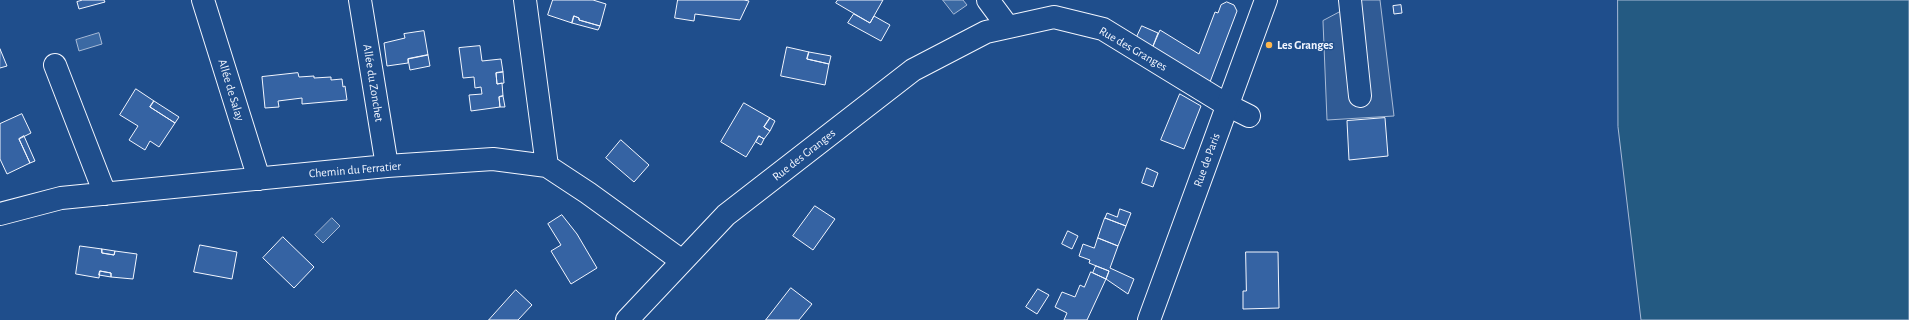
<!DOCTYPE html>
<html>
<head>
<meta charset="utf-8">
<style>
  body { margin:0 }
  canvas { display:block; background:#1f4e8c }
</style>
</head>
<body>
<canvas width="1909" height="320"></canvas>
<script>
const c = document.querySelector('canvas').getContext('2d');
c.lineJoin = 'round';
function fillPath(path, color) { c.fillStyle = color; c.fill(path, 'evenodd'); }
function trace(path, color, width, dash) { c.strokeStyle = color; c.lineWidth = width; c.lineCap = dash ? 'butt' : 'round'; c.setLineDash(dash || []); c.stroke(path); }
function write(font, color, halo, rows, align = 'center') {
  c.font = font + ' "Alegreya Sans",sans-serif'; c.lineWidth = 3; c.setLineDash([]); c.textBaseline = 'middle'; c.strokeStyle = halo; c.fillStyle = color; for (const [text, x, y, turn = 0] of rows) {
    c.save(); c.translate(x, y); c.rotate((+turn || 0) * Math.PI / 180); c.textAlign = isNaN(turn) ? turn : align; if (halo) c.strokeText(text, 0, 0); c.fillText(text, 0, 0); c.restore();
  }
}
const green = new Path2D(`
  M1618 0H1909V320H1641L1618 127Z`);
const parking = new Path2D(`
  M1362 0H1380L1394 116 1327 120 1323 21Z`);
const water = new Path2D(`
  M943 0H963L967 5 954 14Z
  M99 33 102 44 79 51 76 40Z
  M332 218 340 226 323 243 315 235Z`);
const building = new Path2D(`
  M83 0H104L105 2 79 9 77 2Z
  M553 0H593L606 4 600 26 579 20V18L574 16 572 23 548 15Z
  M678 0H744L749 1 740 20 695 14 694 21 675 18Z
  M838 0H883L870 23 836 3Z
  M1227 2 1234 5 1237 11 1210 82 1192 76 1151 51 1160 30 1199 54 1215 12 1218 13 1221 5Z
  M1401 5 1402 13 1394 14 1393 6Z
  M854 14 870 23 874 16 890 25 881 41 848 23Z
  M574 16 579 18V20L600 26 598 30 572 23Z
  M1142 26 1158 33 1151 51 1135 41Z
  M424 31 428 55 408 59V63L387 66 384 43 405 38 404 34Z
  M480 46 482 61 501 59 503 72 496 73 497 84 502 83 503 96 499 97 500 107 471 111 469 95 482 94 481 87 475 88 474 77 463 78 459 48Z
  M787 47 809 52 807 59 829 64 825 85 781 76Z
  M0 49 7 66 0 68Z
  M809 52 831 56 829 64 807 59Z
  M428 55 430 66 410 70 408 59Z
  M503 72 504 83 497 84 496 73Z
  M298 73 299 77 314 76V78L331 77V80L342 79 343 87 345 86 347 100 302 104V98L278 101 279 107 265 108 262 77Z
  M136 89 154 101 150 107 175 123 159 147 150 141 145 150 129 140 138 126 120 115Z
  M1180 94 1201 106 1184 149 1161 140Z
  M503 96 505 107H500L499 97Z
  M154 101 179 117 175 123 150 107Z
  M744 103 770 118 764 127 770 131 764 139 759 136 746 157 721 142Z
  M22 114 31 133 19 139 30 163 7 174 0 159V124Z
  M770 118 775 121 770 131 764 127Z
  M1385 118 1388 156 1349 160 1347 121Z
  M24 136 35 161 30 163 19 139Z
  M759 136 764 139 761 145 756 142Z
  M621 140 649 165 634 182 606 158Z
  M1147 168 1158 173 1153 187 1142 183Z
  M815 206 835 219 813 250 793 236Z
  M1120 209 1131 213 1126 226 1105 218 1107 213 1117 217Z
  M562 215 577 234 597 268 571 284 551 251 561 245 548 224Z
  M1105 218 1126 226 1118 246 1098 238Z
  M1068 231 1078 236 1072 249 1062 244Z
  M283 237 314 267 294 288 263 258Z
  M1098 238 1118 246 1110 268 1134 279 1128 294 1106 279 1109 271 1089 263 1090 260 1079 256 1083 244 1094 248Z
  M200 245 237 252 232 279 194 272Z
  M80 246 102 249V253L114 255 115 251 137 254 133 279 111 277V273L100 271 99 278 76 274Z
  M102 249 115 251 114 255 102 253Z
  M1246 252H1278L1279 308 1243 309V291H1246Z
  M1096 266 1109 271 1106 279 1093 273Z
  M100 271 111 273V277L99 275Z
  M1091 272 1106 279 1087 320H1064L1067 313 1055 307 1062 292 1075 297 1080 285 1084 287Z
  M791 288 812 304 799 320H766Z
  M1038 289 1049 295 1037 314 1026 307Z
  M516 290 532 305 518 320H489Z`);
const minor = new Path2D(`
  M203 0 259 179
  M360 0 387 166
  M525 0 547 166
  M988 0 1008 27
  M1350 0 1360 96
  M55 65 105 194
  M0 214 61 198 387 166 493 159 547 166 588 193 682 261
  M627 320 726 215 913 70 986 32 1054 17 1103 29 1227 105 1249 116`);
const major = new Path2D(`
  M1149 320 1266 0`);
const markers = [
  [1269,45,4,"#ffb74d"]
];
const poiNames = [
  ["Les Granges",1277,45]
];
const streetNames = [
  ["Rue des Granges",1133,49,30],
  ["Allée du Zonchet",373,83,81],
  ["Allée de Salay",231,90,73],
  ["Rue des Granges",804,155,-38],
  ["Rue de Paris",1207,160,-70],
  ["Chemin du Ferratier",355,170,-5]
];
fillPath(green, '#245a82');
trace(green, '#a8bbd7', 1);
fillPath(parking, '#305b95');
trace(parking, '#a8bbd7', 1);
fillPath(water, '#3b69a3');
trace(water, '#a8bbd7', 1);
fillPath(building, '#3563a3');
trace(building, '#f2f6ff', 1);
trace(minor, '#f2f6ff', 24);
trace(major, '#f2f6ff', 24);
trace(minor, '#1f4e8c', 22);
trace(major, '#1f4e8c', 22);
for (const [x, y, r, color] of markers) { const dot = new Path2D(); dot.arc(x, y, r, 0, 2 * Math.PI); c.fillStyle = color; c.fill(dot); trace(dot, '#1f4e8c', 1.5); }
write('bold 12px', '#f2f6ff', '#1f4e8c', poiNames, 'left');
write('12px', '#f2f6ff', '#1f4e8c', streetNames);
</script>
</body>
</html>
